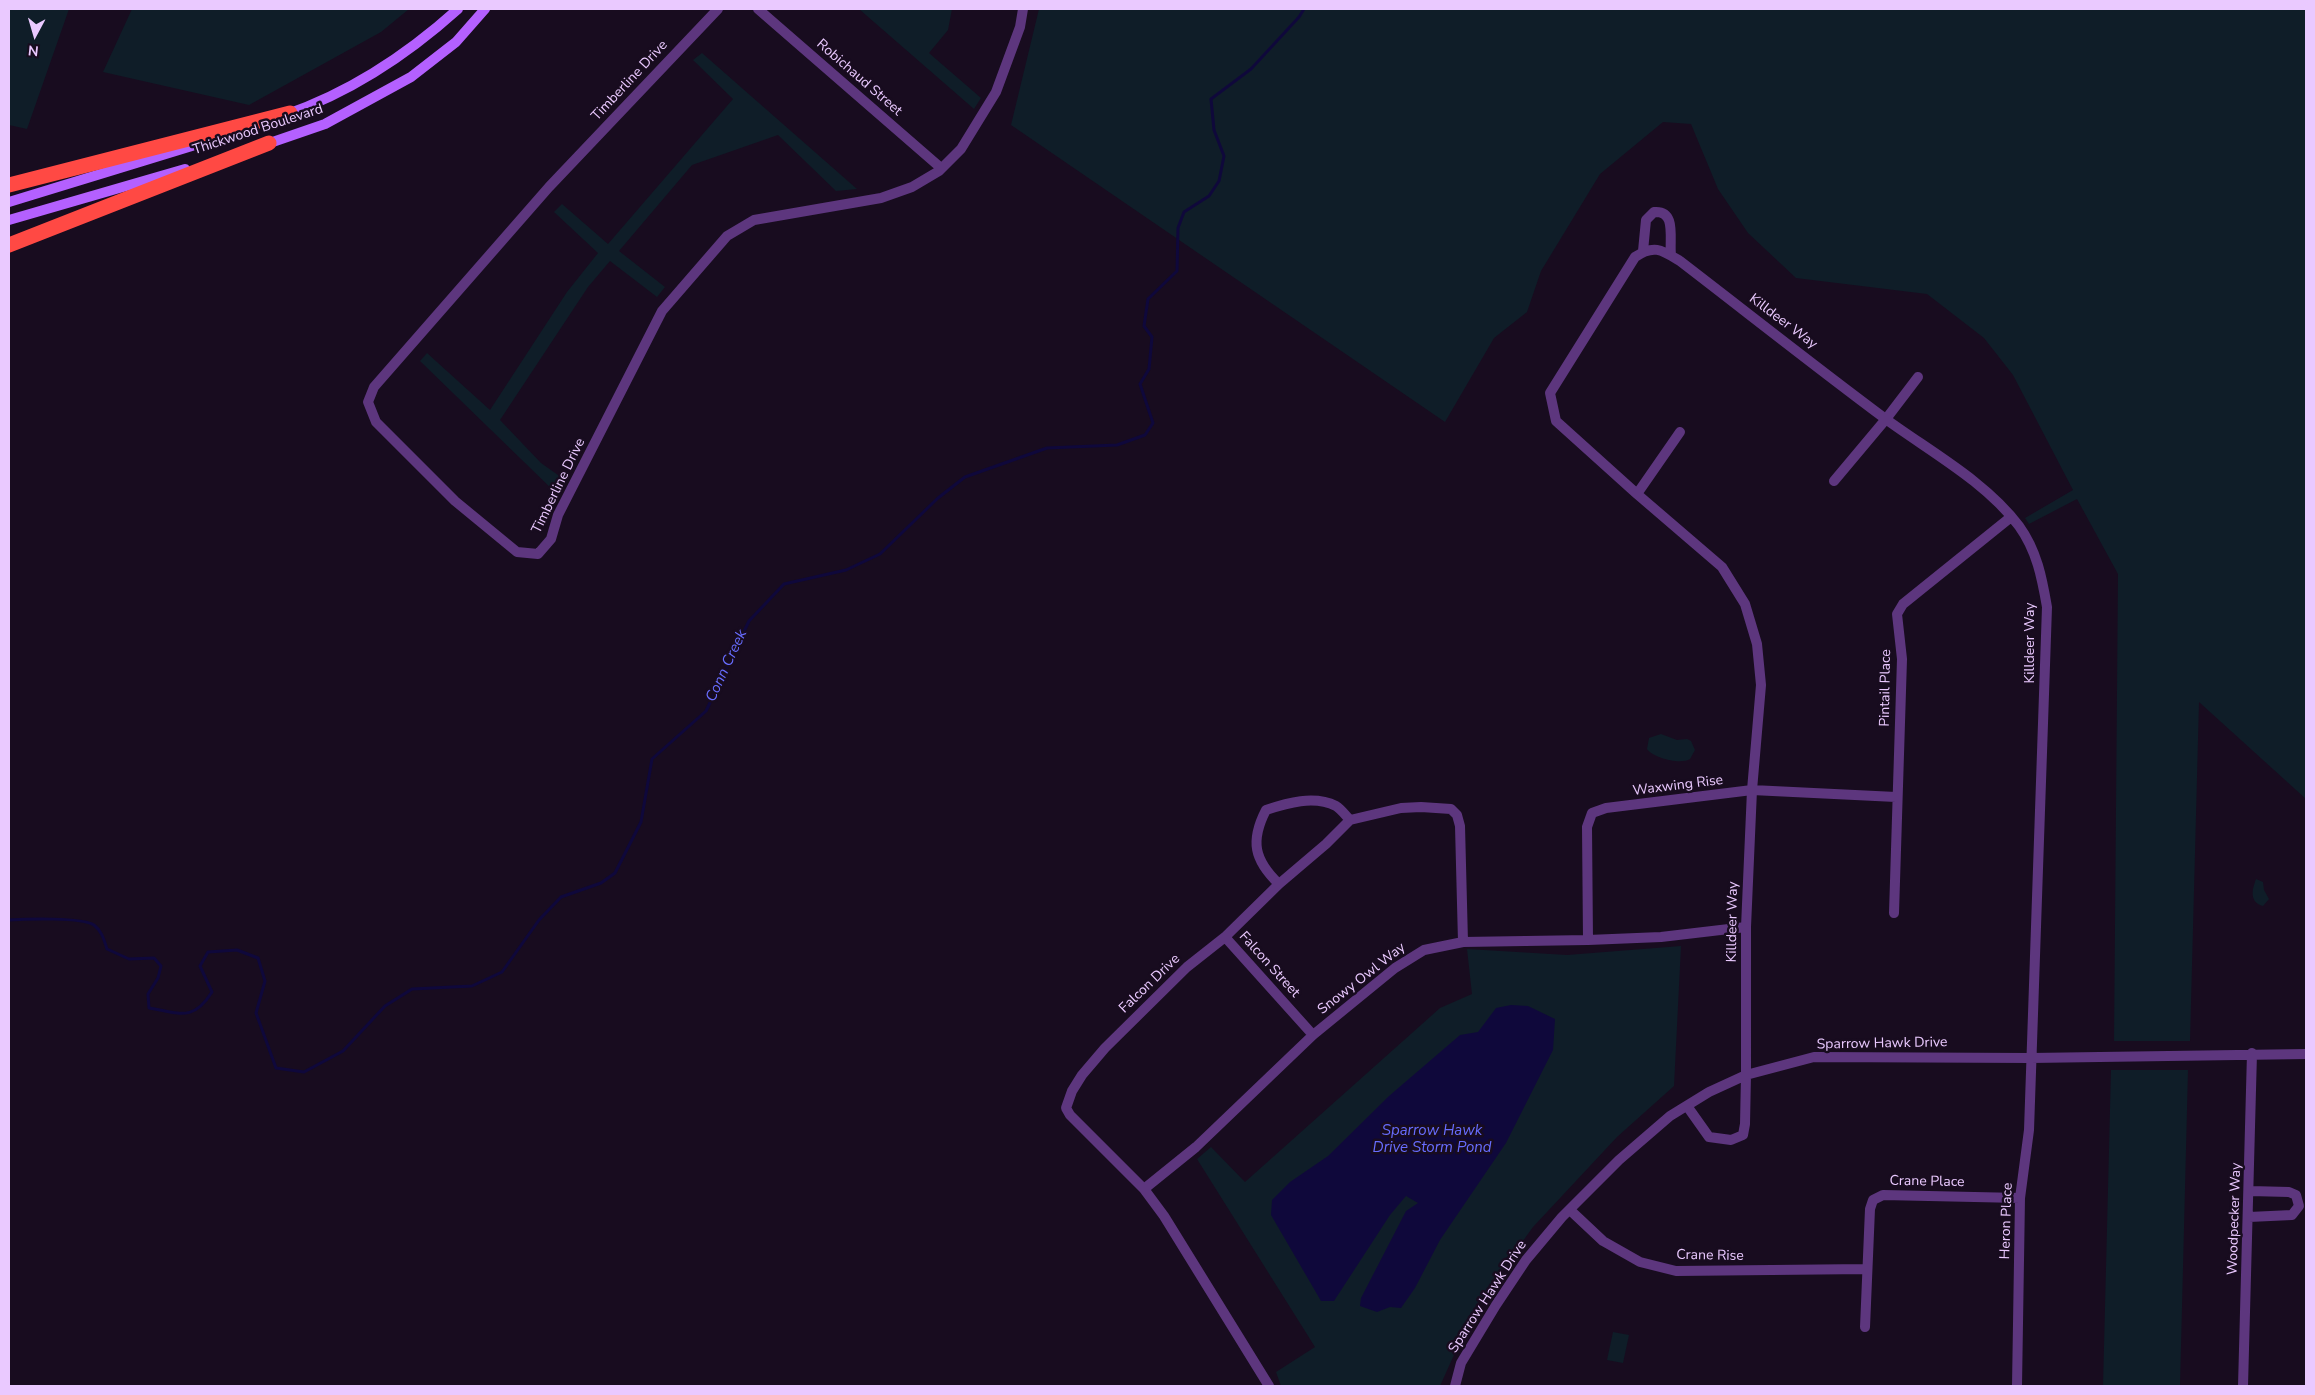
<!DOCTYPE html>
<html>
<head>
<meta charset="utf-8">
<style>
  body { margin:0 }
  #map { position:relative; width:2315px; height:1395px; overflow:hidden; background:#180c1f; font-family:"Nunito Sans",sans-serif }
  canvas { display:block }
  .frame { position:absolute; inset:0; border:10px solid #eac9ff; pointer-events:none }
  .north { position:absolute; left:10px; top:10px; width:50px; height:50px; -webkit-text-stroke:4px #180c1f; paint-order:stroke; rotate:186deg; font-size:14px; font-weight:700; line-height:20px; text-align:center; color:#eac9ff }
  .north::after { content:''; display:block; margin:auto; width:18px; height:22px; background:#eac9ff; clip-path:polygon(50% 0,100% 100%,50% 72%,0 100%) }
</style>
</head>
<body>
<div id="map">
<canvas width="2315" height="1395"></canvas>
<div class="frame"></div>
<div class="north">N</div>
</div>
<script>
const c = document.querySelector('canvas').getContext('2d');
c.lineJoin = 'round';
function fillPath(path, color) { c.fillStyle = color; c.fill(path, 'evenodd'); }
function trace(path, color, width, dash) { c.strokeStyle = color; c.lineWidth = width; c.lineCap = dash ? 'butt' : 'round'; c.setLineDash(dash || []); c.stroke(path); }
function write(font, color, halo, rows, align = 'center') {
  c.font = font + ' "Nunito Sans",sans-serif'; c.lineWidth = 5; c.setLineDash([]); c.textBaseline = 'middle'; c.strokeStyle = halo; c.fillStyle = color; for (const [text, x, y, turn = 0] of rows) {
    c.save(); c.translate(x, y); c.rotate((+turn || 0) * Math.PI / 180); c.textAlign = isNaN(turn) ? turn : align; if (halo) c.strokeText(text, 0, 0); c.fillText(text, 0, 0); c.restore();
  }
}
const green = new Path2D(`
  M9 9H69L27 129 9 125Z
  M132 9H409L381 32 249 105 103 72Z
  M859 9H952L948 30 929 53 981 98 974 109Z
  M1039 9H2306V799L2199 702 2190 1041H2114L2118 574 2077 499 2029 524 2025 518 2073 490 2013 375 1984 338 1927 294 1796 278 1748 233 1718 189 1691 124 1663 122 1600 174 1541 271 1527 312 1494 338 1445 422 1011 125Z
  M702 53 857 189 836 191 778 135 692 165 619 251 665 287 657 297 610 261 588 287 500 420 541 463 565 480 557 494 420 361 427 353 490 410 567 292 598 253 554 212 562 204 608 244 733 99 693 60Z
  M1661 734 1677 740 1687 739 1691 741 1695 750 1690 759C1681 765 1653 758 1647 749L1649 738Z
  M2256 879 2263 882 2264 890 2269 899 2263 906C2249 902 2252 890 2256 879Z
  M1681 946 1674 1086 1617 1137 1533 1227 1476 1306 1440 1386H1281L1276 1372 1315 1347 1197 1159 1211 1147 1245 1182 1440 1008 1472 994 1467 949 1567 955Z
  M2111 1070H2188L2180 1386H2103Z
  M1613 1332 1629 1335 1623 1363 1607 1360Z`);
const water = new Path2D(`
  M1511 1005 1528 1006 1555 1019 1553 1050 1506 1143 1440 1240 1415 1288 1401 1308 1390 1307 1377 1312 1360 1306 1361 1298 1406 1211 1418 1203 1406 1196 1390 1215 1334 1301H1321L1271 1215 1272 1200 1290 1182 1328 1156 1389 1096 1460 1035 1478 1032 1496 1008Z`);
const stream = new Path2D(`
  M9 920C25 919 82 917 94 925 102 931 104 940 107 949L129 959 154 958 161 966 158 978 148 994 149 1008C180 1013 193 1022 212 992L200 966 208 952 237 950 258 958 265 981 256 1013 276 1068 304 1072 343 1051 385 1006 412 989 472 986 502 972 539 920 561 897 601 883 615 873 641 822 652 759 706 711 749 621 784 584 846 570 880 554 938 498 965 477 1047 448 1117 445 1145 435 1153 423 1140 384 1149 369 1152 337 1144 326 1148 299 1177 271 1178 228 1184 212 1209 196 1219 181 1224 156 1214 130 1211 99 1251 69 1299 17 1304 9`);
const minor = new Path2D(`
  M718 9 549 187 374 387 368 402 376 422 455 501 517 552 538 554 551 539 558 515 662 311 727 236 754 220 881 198 912 187 939 171 961 149 996 92 1020 27 1023 9
  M758 9 941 168
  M1643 251 1646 220 1654 212C1677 210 1669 239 1671 255
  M1834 481 1886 419 1918 377
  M1637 494 1680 432
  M1279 884C1254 860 1250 841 1266 810 1287 803 1314 795 1336 806 1341 809 1346 816 1350 820
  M1894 913 1902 659 1897 614 1903 604 2011 517
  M1225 937 1313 1035
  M1588 940 1587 827 1592 813 1606 808 1752 790 1896 797
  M1687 1106 1709 1137 1731 1140 1743 1135 1745 1124 1746 1075V927L1752 790 1761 685 1757 644 1745 604 1722 567 1637 494 1556 421 1550 393 1635 257C1654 244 1662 250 1680 261 1749 314 1817 368 1887 420 1931 452 1986 482 2019 526 2037 551 2042 578 2047 607L2029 1130 2020 1198 2017 1386
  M1144 1189 1196 1147 1313 1035 1395 968 1424 950 1463 942 1588 940 1661 937 1746 927
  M1570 1210 1603 1241 1640 1262 1676 1271 1867 1269
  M2249 1217 2292 1215 2299 1206 2296 1195 2289 1192 2250 1191
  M1865 1327 1870 1209 1873 1200 1883 1195 2020 1198
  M1269 1386 1164 1216 1144 1189 1070 1115 1066 1108 1072 1091 1082 1075 1105 1048 1187 967 1225 937 1279 884 1326 844 1350 820 1401 808 1421 807 1451 809 1457 815 1460 826 1463 942
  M1455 1386 1461 1363 1496 1305 1526 1260 1562 1217 1619 1160 1670 1116 1709 1092 1746 1075 1814 1057 2031 1058 2306 1054
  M2243 1386 2252 1053`);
const secondary = new Path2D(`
  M285 115C349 93 408 54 458 9
  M264 145 325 124 411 77 456 42 485 9
  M9 202 205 142
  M9 220 185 169`);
const motorway = new Path2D(`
  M9 185 290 113
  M9 245 269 143`);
const streetNames = [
  ["Robichaud Street",859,78,41],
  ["Timberline Drive",630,81,-47],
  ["Thickwood Boulevard",258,130,-18],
  ["Killdeer Way",1783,322,37],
  ["Timberline Drive",559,486,-64],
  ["Killdeer Way",2031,643,-90],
  ["Pintail Place",1886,688,-89],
  ["Waxwing Rise",1678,786,-7],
  ["Killdeer Way",1733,922,-89],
  ["Falcon Street",1269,965,48],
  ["Snowy Owl Way",1362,979,-38],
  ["Falcon Drive",1150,984,-44],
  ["Sparrow Hawk Drive",1882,1044,-1],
  ["Crane Place",1927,1182,1],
  ["Woodpecker Way",2235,1219,-88],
  ["Heron Place",2007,1221,-88],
  ["Crane Rise",1710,1256,1],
  ["Sparrow Hawk Drive",1488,1297,-57]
];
const waterNames = [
  ["Conn Creek",727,666,-65],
  ["Sparrow Hawk",1432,1131],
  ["Drive Storm Pond",1432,1148]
];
fillPath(green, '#0f1d28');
fillPath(water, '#0f083b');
trace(stream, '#0f083b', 3);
trace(minor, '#5d367e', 10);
trace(secondary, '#b460ff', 10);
trace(motorway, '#ff4944', 15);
write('14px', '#eac9ff', '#180c1f', streetNames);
write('italic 15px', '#686dff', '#180c1f', waterNames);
</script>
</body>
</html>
